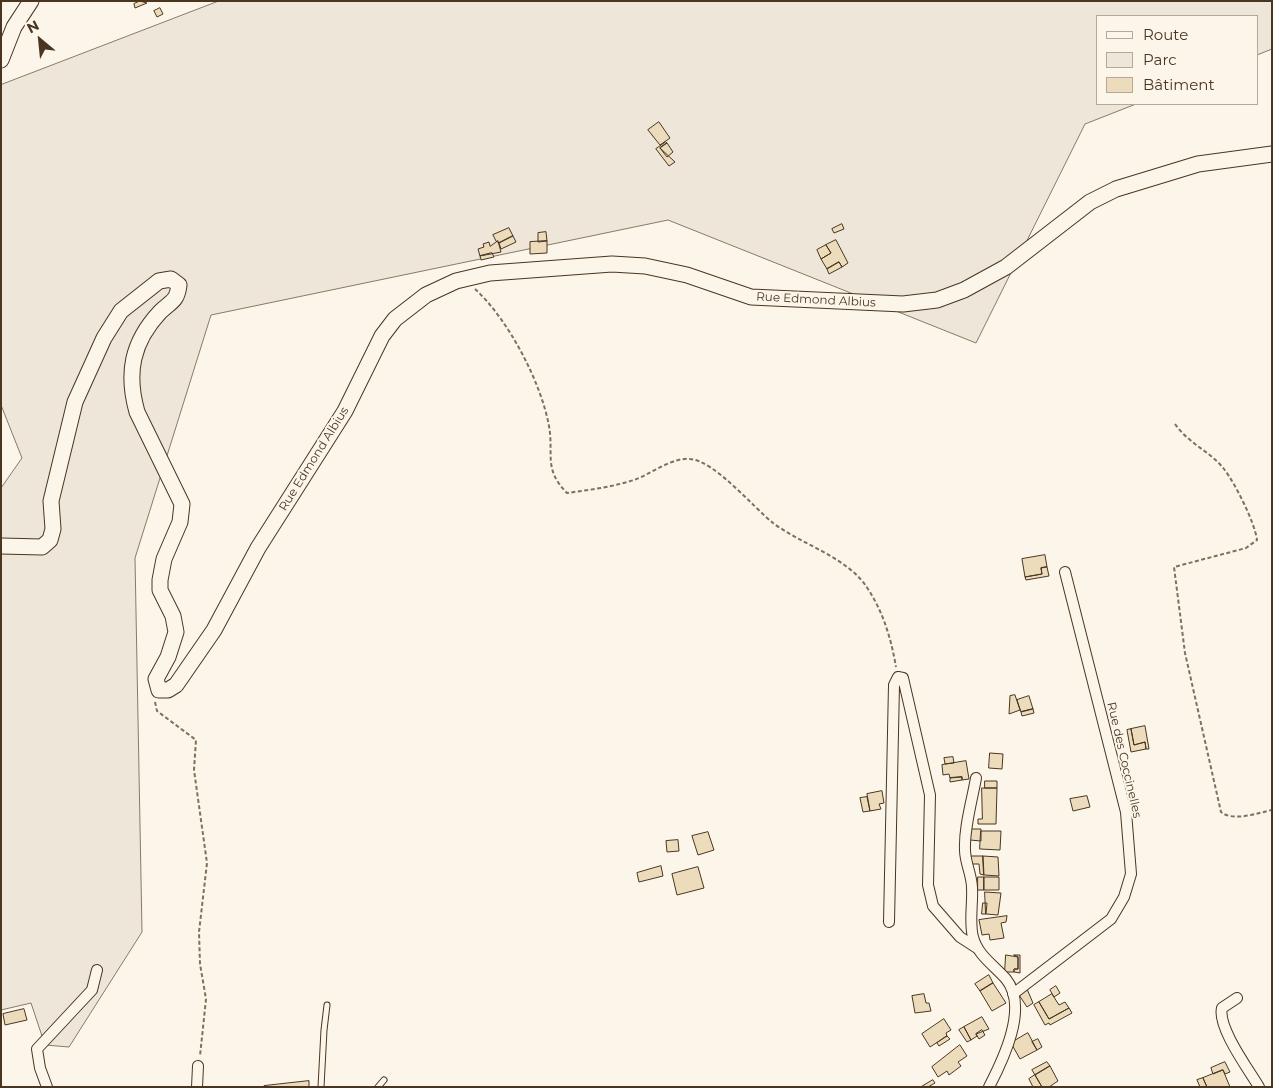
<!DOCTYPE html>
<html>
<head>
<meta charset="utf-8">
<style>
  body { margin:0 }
  #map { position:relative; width:1273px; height:1088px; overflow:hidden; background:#fbf6e9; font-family:Montserrat,sans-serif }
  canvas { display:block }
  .frame { position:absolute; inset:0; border:2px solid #4a3520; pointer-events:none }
  .legend { position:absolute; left:1096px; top:15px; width:162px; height:90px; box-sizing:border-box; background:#fbf6e9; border:1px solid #b4a999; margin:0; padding:6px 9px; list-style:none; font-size:15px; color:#4a3520 }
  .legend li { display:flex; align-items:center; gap:10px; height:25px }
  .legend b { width:25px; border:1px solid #b4a999 }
  .north { position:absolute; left:15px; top:15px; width:50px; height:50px; -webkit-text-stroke:4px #fbf6e9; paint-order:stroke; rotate:332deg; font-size:14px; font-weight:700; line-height:20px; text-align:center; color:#4a3520 }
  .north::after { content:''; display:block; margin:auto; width:18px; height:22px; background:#4a3520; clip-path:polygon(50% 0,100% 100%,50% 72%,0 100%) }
</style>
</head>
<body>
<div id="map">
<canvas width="1273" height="1088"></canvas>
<div class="frame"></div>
<ul class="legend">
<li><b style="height:6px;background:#fbf6e9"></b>Route</li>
<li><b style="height:14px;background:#ede6d9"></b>Parc</li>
<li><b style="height:14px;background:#ecdcbc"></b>Bâtiment</li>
</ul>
<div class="north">N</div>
</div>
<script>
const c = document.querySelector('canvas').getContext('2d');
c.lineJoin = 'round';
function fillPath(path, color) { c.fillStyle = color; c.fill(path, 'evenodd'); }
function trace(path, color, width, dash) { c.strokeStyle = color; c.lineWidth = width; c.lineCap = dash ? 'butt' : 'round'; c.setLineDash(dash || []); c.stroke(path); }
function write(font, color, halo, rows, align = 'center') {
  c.font = font + ' Montserrat,sans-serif'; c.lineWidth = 4; c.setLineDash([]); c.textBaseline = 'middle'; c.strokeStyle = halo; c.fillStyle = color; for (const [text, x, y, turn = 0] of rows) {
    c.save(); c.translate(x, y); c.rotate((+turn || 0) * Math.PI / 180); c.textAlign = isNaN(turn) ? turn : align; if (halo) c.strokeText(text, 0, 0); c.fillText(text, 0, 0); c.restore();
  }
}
const green = new Path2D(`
  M219 1H1272V49L1257 55V16H1097V104H1136L1085 124 976 343 668 220 211 315 135 558 142 932 69 1047 45 1045 31 1003 1 1010V488L22 458 1 405V85Z`);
const building = new Path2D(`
  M140 1 147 3 135 8 134 4Z
  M160 8 163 14 157 17 154 11Z
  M659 122 670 138 660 145 648 130Z
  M666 142 667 143 660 148 675 162 669 166 656 149Z
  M667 143 673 152 667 157 660 148Z
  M842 224 844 229 834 233 832 229Z
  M509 228 513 236 499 243 496 241 493 235Z
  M546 232 547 241 538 242V233Z
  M513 236 516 242 501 249 499 243Z
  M836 240 848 263 842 267 839 262 827 269 821 259 831 253 826 245Z
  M498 241 501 252 480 256 478 249 484 247 483 244 489 242 490 246Z
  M547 241V253L530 254V242Z
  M826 245 831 253 821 259 817 250Z
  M492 253 494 257 481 260 480 256Z
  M839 262 842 267 829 274 827 269Z
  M1045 555 1047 567 1041 568 1042 574 1025 577 1022 559Z
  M1047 567 1049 576 1026 580 1025 577 1042 574 1041 568Z
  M1015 695 1020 710 1009 714 1010 696Z
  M1029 696 1033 709 1021 712 1017 700Z
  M1033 709 1034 713 1022 716 1021 712Z
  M1145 726 1149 749H1146L1145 742 1134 745 1131 729Z
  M1131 729 1134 745 1145 742 1146 749 1131 752 1127 730Z
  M990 753 1003 754 1002 769 989 768Z
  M953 757 954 763 945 764 944 758Z
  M966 761 969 779 962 780V777L950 778 949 774 943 775 942 765Z
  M962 777V780L950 782V778Z
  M985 781H997V788H985Z
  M982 788H997L996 824H978V819H982Z
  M882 791 884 803 879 804 881 809 870 811 867 794Z
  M1087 796 1090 807 1073 811 1070 799Z
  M867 797 870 811 863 812 860 798Z
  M971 829H981V841L970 840Z
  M981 831H1001L1000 850 980 849Z
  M708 832 714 850 698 855 692 836Z
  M678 840 679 851 667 852 666 841Z
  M971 856H983L984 875 980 874 979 864H972Z
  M983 856 998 857 999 876 984 875Z
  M661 866 663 876 639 882 637 873Z
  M698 867 704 888 677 895 672 874Z
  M978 877H984V890H978Z
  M984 877H999V890H984Z
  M985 892 1001 893 998 915 986 914Z
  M983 903H987L986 914H982Z
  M1007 916 1006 922 1001 923 1004 938 990 940 989 934 982 935 979 920Z
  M1006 955 1018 957V969H1014V972H1005Z
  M1014 955H1020V973L1014 972V969H1018V957Z
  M989 975 993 983 980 991 975 984Z
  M993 983 1006 1003 992 1011 980 991Z
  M1056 986 1060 993 1054 997 1050 990Z
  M1027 989 1033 1003 1027 1007 1019 995Z
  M924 994 926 1003H929L931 1011 915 1013 912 996Z
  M1052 994 1059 1005 1065 1002 1069 1008 1049 1019 1039 1002Z
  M1039 1002 1049 1019 1069 1008 1072 1013 1050 1025 1049 1023 1045 1025 1034 1005Z
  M24 1009 27 1020 5 1025 3 1014Z
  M982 1017 989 1029 976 1034 977 1036 971 1040 964 1027Z
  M944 1019 951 1030 946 1033 947 1036 930 1047 922 1034Z
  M964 1027 971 1040 967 1042 959 1030Z
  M982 1030 985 1035 979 1039 976 1034Z
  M1028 1033 1037 1050 1020 1059 1011 1043Z
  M947 1036 950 1039 939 1046 937 1043Z
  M1038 1039 1042 1047 1037 1050 1032 1042Z
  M960 1045 967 1056 958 1062 961 1066 949 1075 947 1071 938 1077 932 1067Z
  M1047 1062 1050 1066 1035 1075 1032 1070Z
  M1225 1062 1230 1072 1225 1074 1223 1070 1213 1074 1211 1068Z
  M1050 1066 1058 1081 1049 1087H1042L1035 1075Z
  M1223 1070 1230 1087H1207L1203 1078Z
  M1035 1075 1042 1087H1033L1029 1079Z
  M1203 1078 1207 1087H1200L1197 1080Z
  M933 1080 935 1083 928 1087H921Z
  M309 1081V1087H264V1086Z`);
const path = new Path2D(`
  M475 289C508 319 541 382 549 426 554 454 543 469 567 493 589 490 612 487 634 480 651 474 672 457 690 459 715 461 753 507 773 523 801 544 846 557 866 586 883 611 891 638 896 667
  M1175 424C1189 444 1211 452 1224 469 1235 483 1255 523 1257 540L1246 548 1174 567 1185 653 1221 812C1233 822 1258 813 1272 810
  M155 702 157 711 196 740 194 770 207 863 199 932 200 964 206 999 200 1056`);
const service = new Path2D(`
  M321 1087 324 1030 327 1005
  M378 1087 384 1080`);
const minor = new Path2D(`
  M976 778C972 801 964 827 965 850 965 863 972 875 972 888 973 903 969 922 973 937 978 956 994 965 1006 979 1029 1007 1003 1060 989 1087
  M889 922 894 685 898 677 903 678 930 795 928 885 933 906 960 937 977 948
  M1013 994 1111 919 1124 897 1131 874 1126 812 1065 572
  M1237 998 1222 1008C1217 1027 1249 1070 1259 1087
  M47 1087 40 1068 37 1049 92 990 97 970
  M197 1087 198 1066`);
const secondary = new Path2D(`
  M1 60 14 27 31 1
  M1 546 42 547 50 540 53 529 51 501 75 402 104 338 121 311 159 281 171 279 179 285C177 302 171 301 160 312 132 342 126 373 137 412L182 504 180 522 164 559 160 580V590L173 616 176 632 168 657 156 679 159 690H168L176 685 214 630 258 548 345 411 382 336 395 319 426 295 456 281 490 273 612 264 645 266 687 275 751 297 903 304 937 300 964 290 1006 267 1090 202 1116 189 1198 164 1272 154`);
const streetNames = [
  ["Rue Edmond Albius",816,300,3],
  ["Rue Edmond Albius",314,459,-58],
  ["Rue des Coccinelles",1124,760,77]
];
fillPath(green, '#ede6d9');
trace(green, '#887966', 1);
fillPath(building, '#ecdcbc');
trace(building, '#4a3520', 1);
trace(service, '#4a3520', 7);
trace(minor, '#4a3520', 12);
trace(secondary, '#4a3520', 17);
trace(path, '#7f6f5c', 2, [4, 2.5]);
trace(service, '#fbf6e9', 5);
trace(minor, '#fbf6e9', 10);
trace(secondary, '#fbf6e9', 15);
write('12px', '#4a3520', '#fbf6e9', streetNames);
</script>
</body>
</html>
